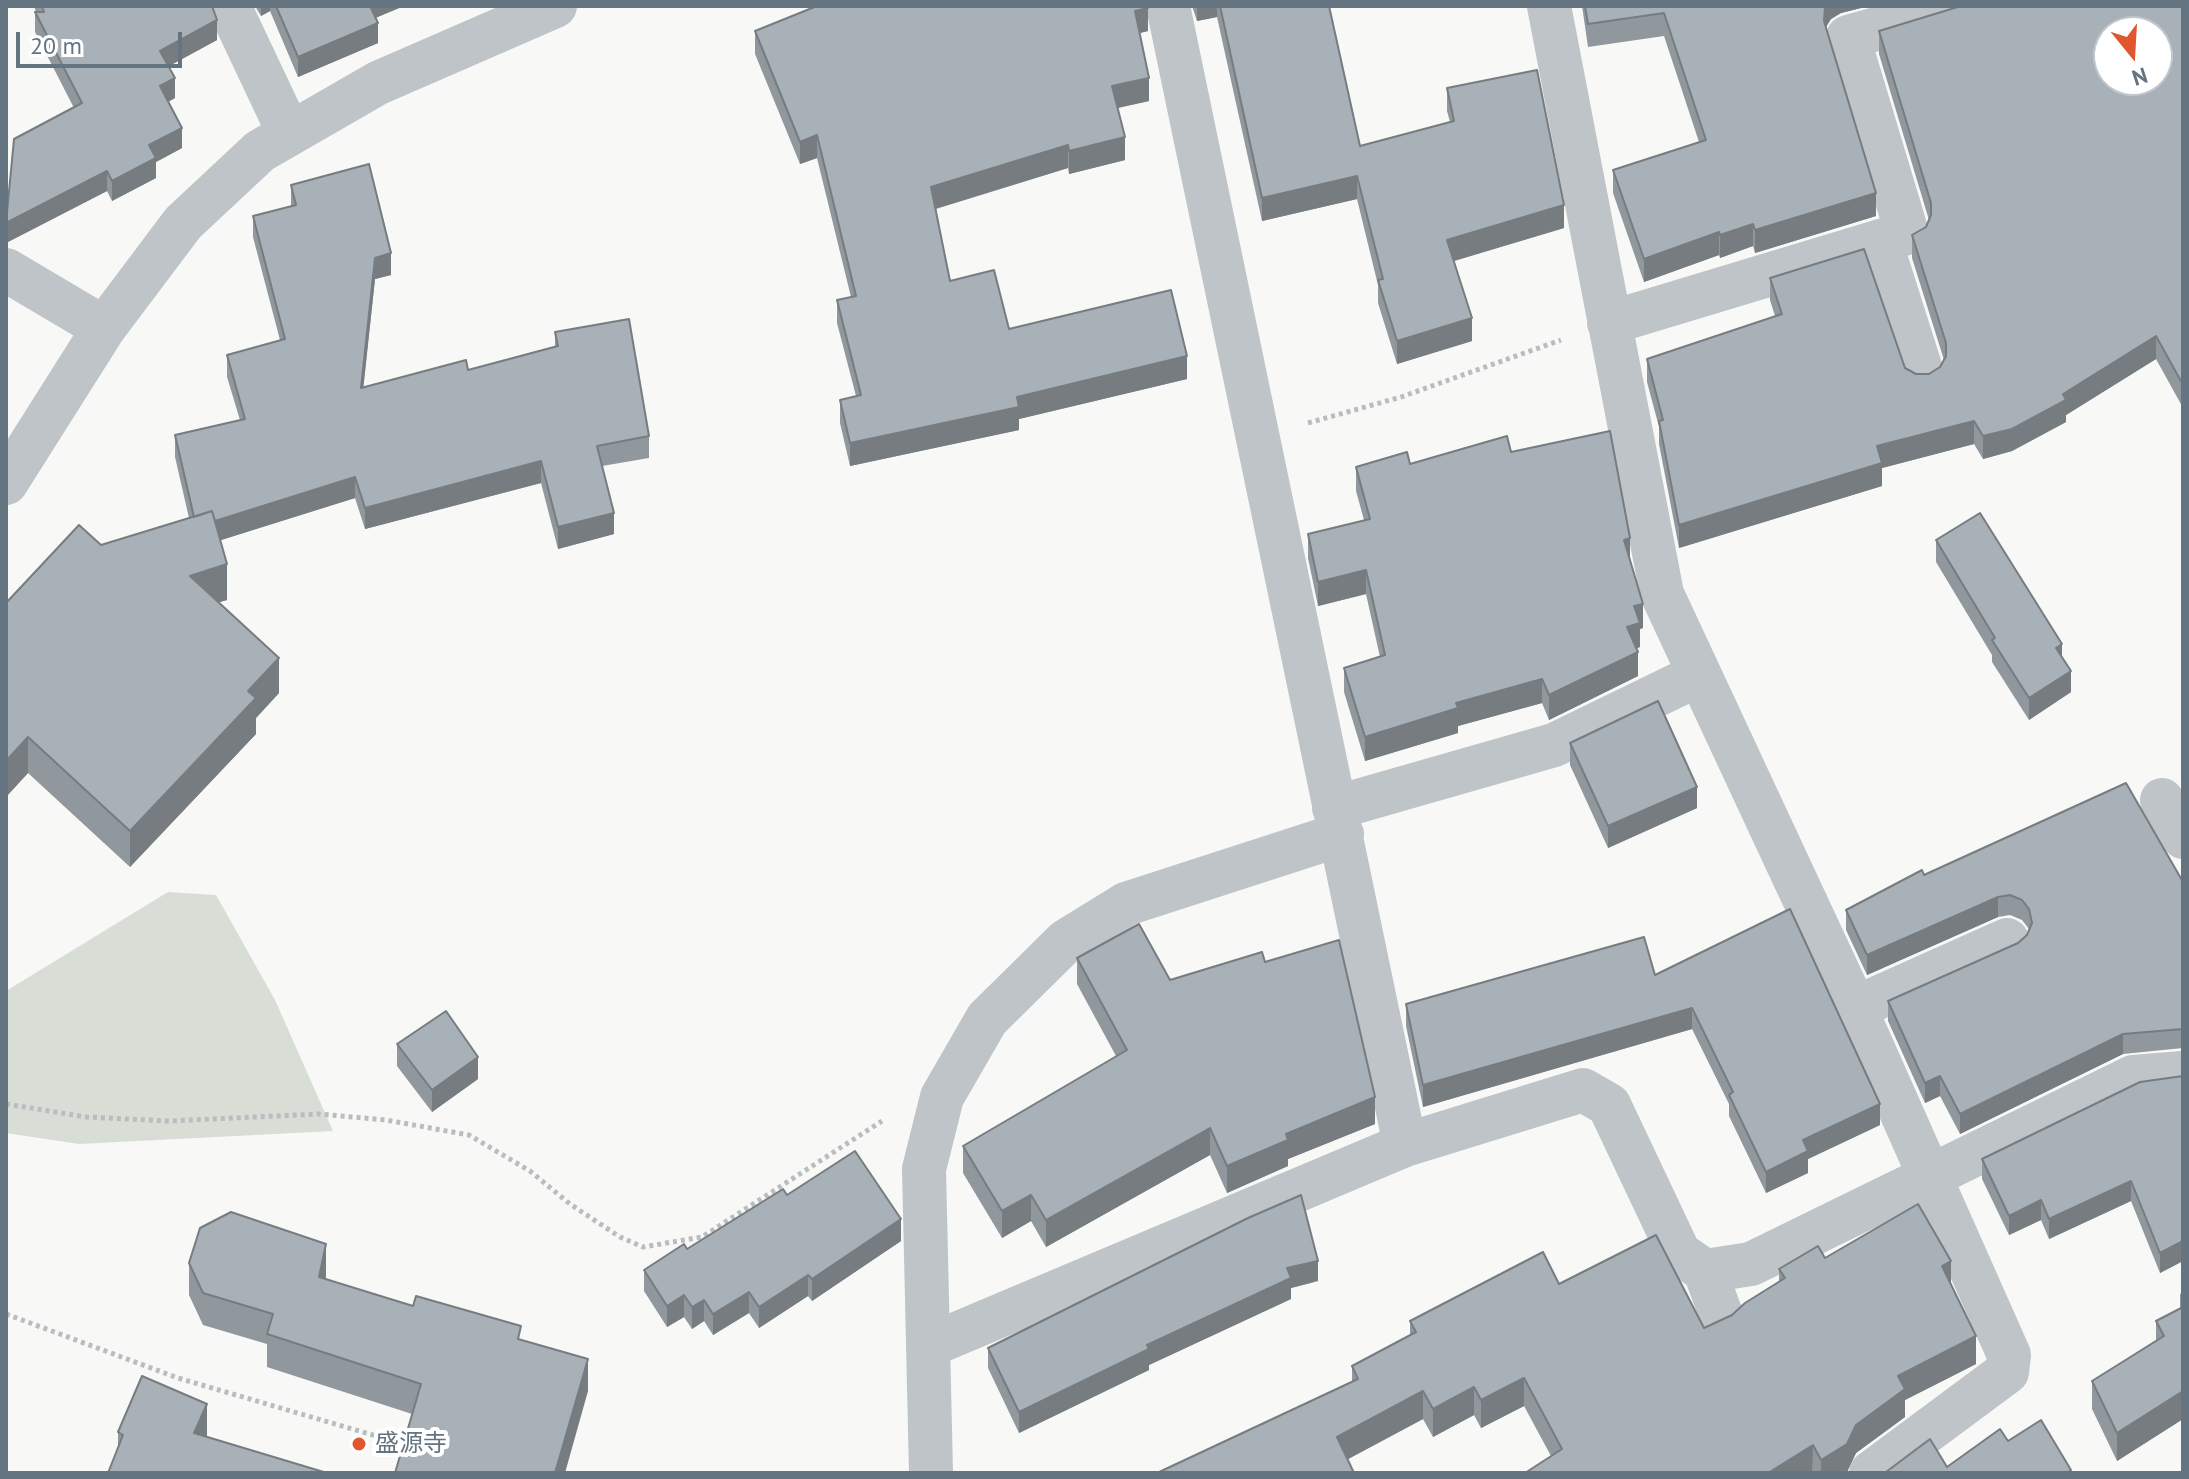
<!DOCTYPE html>
<html>
<head>
<meta charset="utf-8">
<style>
  body { margin:0 }
  #map { position:relative; width:2189px; height:1479px; overflow:hidden; background:#f8f8f6; font-family:"PT Sans",sans-serif }
  canvas { display:block }
  .frame { position:absolute; inset:0; border:8px solid #647480; pointer-events:none }
  .north { position:absolute; left:2093px; top:16px; width:80px; height:80px; box-sizing:border-box; background:#fff; border:2px solid #c1c7cc; border-radius:50%; rotate:162deg; font-size:22px; font-weight:700; line-height:32px; text-align:center; color:#647480 }
  .north::after { content:''; display:block; margin:auto; width:28px; height:36px; background:#e0572e; clip-path:polygon(50% 0,100% 100%,50% 72%,0 100%) }
  .scale { position:absolute; left:16px; top:32px; width:166px; height:36px; box-sizing:border-box; border:4px solid #647480; border-top:0; padding-left:10px; font-size:24px; line-height:28px; white-space:nowrap; color:#647480; -webkit-text-stroke:6px #fff; paint-order:stroke }
</style>
</head>
<body>
<div id="map">
<canvas width="2189" height="1479"></canvas>
<div class="frame"></div>
<div class="north">N</div>
<div class="scale">20 m</div>
</div>
<script>
const c = document.querySelector('canvas').getContext('2d');
c.lineJoin = 'round';
function fillPath(path, color) { c.fillStyle = color; c.fill(path, 'evenodd'); }
function trace(path, color, width, dash) { c.strokeStyle = color; c.lineWidth = width; c.lineCap = dash ? 'butt' : 'round'; c.setLineDash(dash || []); c.stroke(path); }
function write(font, color, halo, rows, align = 'center') {
  c.font = font + ' "PT Sans","Noto Sans JP",sans-serif'; c.lineWidth = 8; c.setLineDash([]); c.textBaseline = 'middle'; c.strokeStyle = halo; c.fillStyle = color; for (const [text, x, y, turn = 0] of rows) {
    c.save(); c.translate(x, y); c.rotate((+turn || 0) * Math.PI / 180); c.textAlign = isNaN(turn) ? turn : align; if (halo) c.strokeText(text, 0, 0); c.fillText(text, 0, 0); c.restore();
  }
}
const green = new Path2D(`
  M168 892 216 895 275 1000 333 1131 79 1144 6 1133V991Z`);
const path = new Path2D(`
  M1308 423 1401 397 1561 340
  M6 1104 86 1117 169 1121 319 1114 386 1120 469 1135 530 1171 570 1204 620 1237 643 1247 702 1237 882 1121
  M6 1314 178 1378 390 1440`);
const minor = new Path2D(`
  M229 6 289 133
  M1168 6 1405 1145
  M1549 6 1662 594 1855 1008 2009 1355 2007 1372 1871 1473
  M1880 241 1922 373
  M6 270 104 328
  M1609 323 1907 233 1848 37 1959 6
  M6 483 104 328 183 223 260 151 378 83 555 6
  M2162 800 2183 837
  M1334 808 1554 745 1698 675
  M1855 1008 2007 940
  M1705 1271 1723 1320
  M928 1346 1405 1145 1583 1090 1609 1105 1679 1253 1705 1271 1751 1264 2133 1077 2183 1073
  M931 1473 924 1169 942 1097 987 1019 1066 941 1126 904 1342 834`);
const wall = new Path2D(`
  M34 6H212L217 40 169 66 175 98 168 102 182 148 156 162V178L112 201 107 191 6 243V219L74 108 35 32V12H36Z
  M255 6H404L375 18 378 43 298 77 270 11 261 16Z
  M1192 6H1329L1360 146 1450 122 1447 111V88L1564 228 1454 261 1472 341 1397 364 1378 303V285L1357 199 1262 221 1217 17 1197 21Z
  M1582 6H1869L1841 13 1831 19 1826 27 1876 216 1755 253 1753 246 1720 258 1719 255 1644 282 1613 193V170L1699 142 1664 36 1588 47Z
  M2183 6 2182 406 2156 359 2066 415V422L2012 451 1983 459 1974 444 1882 468V486L1679 548 1659 444V427L1647 382V359L1775 316 1770 300V278L1905 368 1916 374H1929L1940 367 1944 360 1912 258V235L1926 227 1929 220 1879 54V31Z
  M755 31H1148L1140 33 1149 101 1118 108 1125 160 1069 174 1068 168 936 209 950 281 1009 329 1187 379 1019 419V430L850 466 840 423V400L856 396 837 323V300L851 297 817 158 800 164 755 54Z
  M291 185 391 275 375 279 363 388 468 370 555 346V332L649 436V458L602 466 614 534 558 549 541 483 365 529 355 498 220 540 227 600 219 602 279 693 256 718V734L130 867 28 773 6 797V603L101 545 189 518 175 457V435L240 420 227 377V355L280 340 253 237V216L291 206Z
  M1511 452 1630 561 1643 628 1640 629V647L1636 648 1638 676 1549 720 1542 703 1458 726V733L1365 761 1344 692V668L1380 657 1366 594 1318 606 1308 558V534L1364 520 1356 491V467L1410 464Z
  M1936 540 2062 658 2071 692 2029 720 1992 662V655L1936 562Z
  M1570 743 1697 808 1608 848 1570 765Z
  M1924 875 2183 882V1048L2123 1054 1960 1134 1940 1096 1925 1103 1888 1021V1001L2018 943 2027 935 2029 929 2022 920 2010 915 1998 917 1867 975 1846 930V910Z
  M1077 958 1170 980 1265 962 1375 1124 1288 1159V1166L1227 1193 1210 1155 1046 1247 1031 1221 1002 1238 963 1173V1146L1116 1056 1077 984Z
  M1655 975 1880 1125 1808 1159V1173L1766 1193 1729 1116V1104L1692 1029 1423 1107 1406 1026V1004Z
  M397 1044 478 1079 432 1112 397 1066Z
  M2183 1076V1261L2160 1273 2131 1201 2049 1239 2041 1220 2009 1235 1982 1179V1159Z
  M787 1195 901 1241 812 1301 808 1296 759 1328 749 1313 713 1335 704 1321 692 1329 684 1317 667 1327 644 1291V1270L687 1249Z
  M1825 1258 1951 1285 1976 1364 1905 1400V1417L1856 1453 1847 1472 1845 1473H1525L1551 1456 1524 1406 1481 1428 1474 1415 1433 1437 1423 1419 1348 1459 1157 1473 1352 1382V1366L1410 1335V1321L1559 1284 1704 1328 1732 1315 1779 1282V1269Z
  M189 1263 326 1276V1279L521 1340 588 1391 412 1414 267 1367V1344L203 1325 189 1295Z
  M1318 1281 1291 1288V1299L1149 1365V1370L1019 1433 988 1368V1348Z
  M2183 1292V1419L2117 1461 2092 1409V1381L2156 1340V1321L2180 1309V1294Z
  M118 1432 207 1436 118 1448Z`);
const shadedWall = new Path2D(`
  M261 6H270V11L261 16Z
  M368 6H404L368 21Z
  M1197 6H1217V17L1197 21Z
  M1825 6H1869L1841 13 1831 19 1824 30Z
  M1148 8V31L1135 34V11Z
  M217 20V40L160 71V51Z
  M378 23V43L298 77V57Z
  M175 78V98L160 106V86Z
  M1149 78V101L1112 109V86Z
  M182 128V148L156 162V178L112 201V181L149 145Z
  M817 135V158L800 164V142Z
  M1125 137V160L1069 174V151Z
  M1068 145V168L931 210V187Z
  M107 171V191L6 243V223Z
  M1357 176V199L1262 221V198Z
  M1876 193V216L1755 253V230Z
  M1564 205V228L1447 263V240Z
  M1753 224V246L1720 258V235Z
  M1719 232V255L1644 282V259Z
  M391 253V275L375 279 361 410V388L375 258Z
  M1472 318V341L1397 364V341Z
  M2156 336V359L2066 415V422L2012 451 1983 459V436L2063 394Z
  M1187 356V379L1019 419V430L850 466V443L1017 397Z
  M2182 383H2183V406H2182Z
  M1974 421V444L1882 468V486L1679 548V525L1877 446Z
  M541 461V483L365 529V508Z
  M355 477V498L196 548V527Z
  M614 513V534L558 549V527Z
  M1630 538V562L1624 540Z
  M227 564V600L190 611V576Z
  M1366 570V594L1318 606V582Z
  M1643 604V628L1640 629V647L1627 652V627L1634 606Z
  M2062 644V665L2056 648Z
  M1638 652V676L1549 720V695Z
  M279 658V693L256 718V734L130 867V831L248 691Z
  M2071 671V692L2029 720V698Z
  M1542 679V703L1458 726V733L1365 761V737L1456 703Z
  M28 737V773L6 797V761Z
  M1697 787V808L1608 848V826Z
  M1998 897V917L1867 975V955Z
  M1692 1008V1029L1423 1107V1085Z
  M2123 1034V1054L1960 1134V1114Z
  M478 1057V1079L432 1112V1090Z
  M1940 1076V1096L1925 1103V1083Z
  M1375 1097V1124L1288 1159V1166L1227 1193V1166L1286 1134Z
  M1880 1104V1125L1808 1159V1173L1766 1193V1172L1803 1140Z
  M1210 1128V1155L1046 1247V1220Z
  M2131 1181V1201L2049 1239V1219Z
  M1031 1195V1221L1002 1238V1211Z
  M2041 1200V1220L2009 1235V1216Z
  M901 1219V1241L812 1301V1279Z
  M2183 1241V1261L2160 1273V1253Z
  M326 1244V1276L319 1310V1277Z
  M1318 1261V1281L1291 1288V1299L1149 1365V1370L1019 1433V1412L1287 1268Z
  M1951 1261V1289L1942 1266Z
  M808 1275V1296L759 1328V1307Z
  M749 1292V1313L713 1335V1314Z
  M684 1295V1317L667 1327V1306Z
  M704 1300V1321L692 1329V1307Z
  M1976 1336V1364L1905 1400V1417L1856 1453 1847 1472 1845 1473H1821V1460L1856 1425 1898 1376Z
  M588 1359V1391L565 1473H555Z
  M1524 1378V1406L1481 1428V1400Z
  M1474 1387V1415L1433 1437V1409Z
  M1423 1391V1419L1337 1465V1437Z
  M2183 1391V1419L2117 1461V1433Z
  M207 1404V1436L194 1465V1433Z
  M1813 1445 1812 1473H1768Z`);
const building = new Path2D(`
  M42 6H212L217 20 160 51 175 78 160 86 182 128 149 145 156 158 112 181 107 171 6 223 14 139 82 103 35 12H44Z
  M276 6H370L378 23 298 57Z
  M817 6H1147L1148 8 1135 11 1149 78 1112 86 1125 137 1069 151 1068 145 931 187 950 281 994 270 1009 329 1171 290 1187 356 1017 397 1019 407 850 443 840 400 861 395 837 300 856 296 817 135 800 142 755 31Z
  M1220 6H1329L1360 146 1454 121 1447 88 1537 70 1564 205 1447 240 1472 318 1397 341 1378 280 1383 279 1357 176 1262 198Z
  M1585 6H1825L1824 21 1876 193 1755 230 1753 224 1720 235 1719 232 1644 259 1613 170 1706 140 1664 13 1588 24Z
  M1961 6H2183V383H2182L2156 336 2063 394 2066 400 2012 429 1983 436 1974 421 1877 446 1882 463 1679 525 1659 421 1663 420 1647 359 1782 314 1770 278 1864 249 1905 368 1916 374H1929L1940 367 1946 356V343L1912 235 1926 227 1931 215V203L1879 31ZM2109 32H2157V80H2109Z
  M369 164 391 253 375 258 361 388 466 360 468 370 558 346 555 332 629 319 649 436 597 446 614 513 558 527 541 461 365 508 355 477 215 521 212 511 194 517 175 435 245 419 227 355 285 339 253 216 296 205 291 185Z
  M1610 431 1630 538 1624 540 1643 604 1634 606 1640 623 1627 627 1638 652 1549 695 1542 679 1456 703 1458 708 1365 737 1344 668 1385 655 1366 570 1318 582 1308 534 1370 519 1356 467 1407 452 1410 464 1507 436 1511 452Z
  M212 511 227 564 190 576 279 658 248 691 256 698 130 831 28 737 6 761V603L79 525 101 545Z
  M1980 513 2062 644 2056 648 2071 671 2029 698 1992 640 1995 638 1936 540Z
  M1658 701 1697 787 1608 826 1570 743Z
  M2126 783 2183 882V1029L2123 1034 1960 1114 1940 1076 1925 1083 1888 1001 2018 943 2027 935 2032 923 2029 909 2022 900 2010 895 1998 897 1867 955 1846 910 1922 870 1924 875Z
  M1790 909 1880 1104 1803 1140 1808 1151 1766 1172 1729 1095 1733 1092 1692 1008 1423 1085 1406 1004 1644 937 1655 975Z
  M1139 924 1170 980 1262 952 1265 962 1339 940 1375 1097 1286 1134 1288 1140 1227 1166 1210 1128 1046 1220 1031 1195 1002 1211 963 1146 1127 1050 1077 958Z
  M446 1011 478 1057 432 1090 397 1044Z
  M2183 1076V1241L2160 1253 2131 1181 2049 1219 2041 1200 2009 1216 1982 1159 2140 1082Z
  M855 1151 901 1219 812 1279 808 1275 759 1307 749 1292 713 1314 704 1300 692 1307 684 1295 667 1306 644 1270 684 1244 687 1249 783 1189 787 1195Z
  M1301 1195 1318 1261 1287 1268 1291 1278 1147 1345 1149 1349 1019 1412 988 1348 1248 1218Z
  M1918 1204 1951 1261 1942 1266 1976 1336 1898 1376 1905 1389 1856 1425 1847 1444 1821 1460 1813 1445 1768 1473H1525L1562 1449 1524 1378 1481 1400 1474 1387 1433 1409 1423 1391 1337 1437 1354 1473H1157L1358 1379 1352 1366 1416 1332 1410 1321 1543 1252 1559 1284 1656 1235 1704 1328 1732 1315 1745 1303 1785 1278 1779 1269 1818 1246 1825 1258Z
  M231 1212 326 1244 319 1277 413 1306 416 1296 521 1326 518 1339 588 1359 555 1473H395L421 1384 267 1334 273 1314 203 1293 189 1263 200 1228Z
  M2183 1307V1391L2117 1433 2092 1381 2164 1336 2156 1321Z
  M142 1376 207 1404 194 1433 327 1473H108L123 1435 118 1432Z
  M2041 1420 2071 1470 2067 1473H1880L1886 1472 1930 1439 1947 1467 2000 1429 2008 1441Z`);
const markers = [
  [359,1444,8,"#e0572e"]
];
const poiNames = [
  ["盛源寺",375,1444]
];
fillPath(green, '#d8ddd5');
trace(path, '#babdc0', 5, [4, 4]);
trace(minor, '#bfc4c8', 44);
fillPath(wall, '#90989d');
fillPath(shadedWall, '#767c80');
fillPath(building, '#a8b1b7');
trace(building, '#767c80', 2);
for (const [x, y, r, color] of markers) { const dot = new Path2D(); dot.arc(x, y, r, 0, 2 * Math.PI); c.fillStyle = color; c.fill(dot); trace(dot, '#fff', 3); }
write('24px', '#647480', '#fff', poiNames, 'left');
</script>
</body>
</html>
